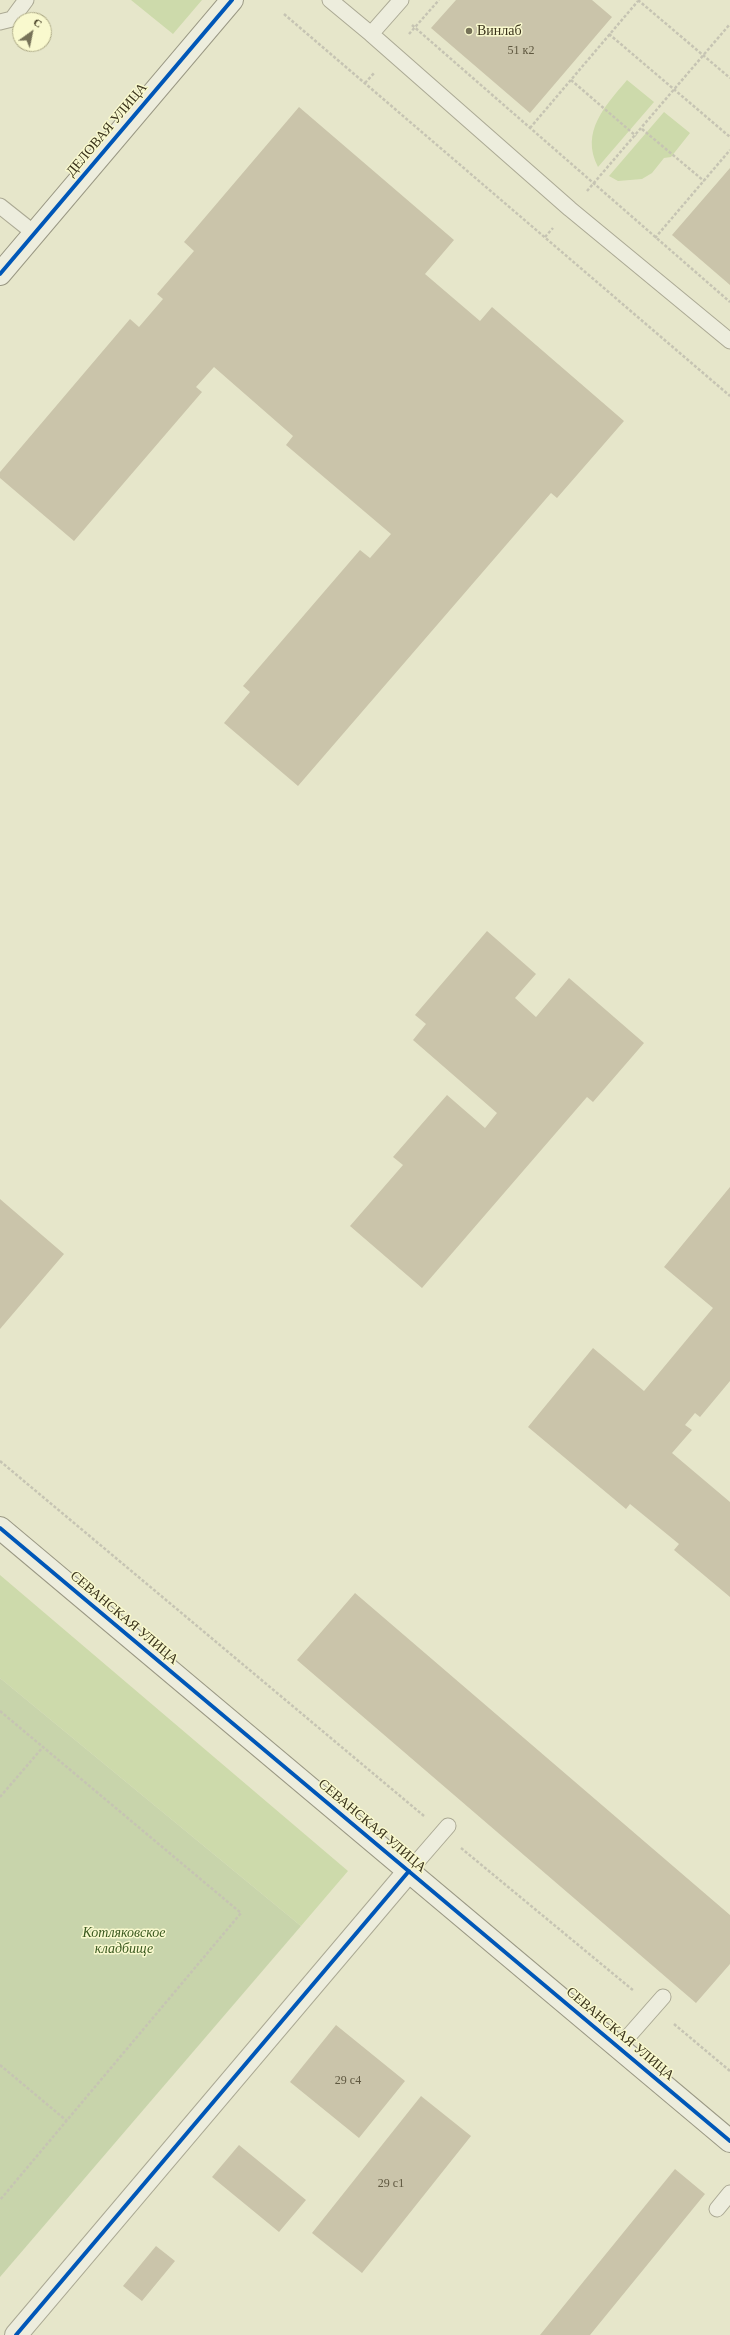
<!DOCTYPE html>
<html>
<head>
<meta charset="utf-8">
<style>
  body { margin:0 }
  #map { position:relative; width:730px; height:2335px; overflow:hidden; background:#e6e6ca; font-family:Georgia,serif }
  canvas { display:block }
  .north { position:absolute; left:12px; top:12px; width:40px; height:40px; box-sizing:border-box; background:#f9f9ce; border:1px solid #adaa86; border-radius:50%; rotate:33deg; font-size:11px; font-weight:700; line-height:16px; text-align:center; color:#3a331b }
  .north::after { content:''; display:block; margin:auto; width:14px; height:18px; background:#767258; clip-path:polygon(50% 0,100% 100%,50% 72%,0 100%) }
</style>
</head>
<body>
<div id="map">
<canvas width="730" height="2335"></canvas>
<div class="north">С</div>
</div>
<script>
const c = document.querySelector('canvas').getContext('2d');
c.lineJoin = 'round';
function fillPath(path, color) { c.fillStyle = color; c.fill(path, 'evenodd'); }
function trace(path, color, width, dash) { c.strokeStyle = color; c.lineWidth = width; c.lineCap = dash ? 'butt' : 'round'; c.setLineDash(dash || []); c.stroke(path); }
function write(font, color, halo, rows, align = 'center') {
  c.font = font + ' Georgia,serif'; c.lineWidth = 3; c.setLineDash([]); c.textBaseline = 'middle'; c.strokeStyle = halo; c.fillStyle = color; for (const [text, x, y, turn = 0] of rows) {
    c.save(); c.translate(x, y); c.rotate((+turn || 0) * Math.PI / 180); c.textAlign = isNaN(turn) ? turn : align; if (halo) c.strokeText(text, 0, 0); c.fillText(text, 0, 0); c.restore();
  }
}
const green = new Path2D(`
  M131 0H202L173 34Z
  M627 80 654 102 598 167C580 132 605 106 627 80Z
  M664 112 690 133 671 157 664 158 652 173 642 179 618 181 609 176Z
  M0 1575 348 1871 301 1926 0 1678Z`);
const cemetery = new Path2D(`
  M0 1678 301 1926 0 2277Z`);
const building = new Path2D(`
  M456 0H592L612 17 530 113 431 28Z
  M299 107 454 240 425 274 480 321 492 307 624 421 557 498 551 493 298 786 224 723 250 692 243 686 360 550 370 558 391 534 286 445 293 436 214 367 196 387 202 392 74 541 0 478V472L130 319 139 327 163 299 157 294 194 251 184 242Z
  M730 168V285L672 235Z
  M487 931 536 974 515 998 536 1017 569 978 644 1043 593 1102 587 1097 422 1288 350 1226 403 1165 393 1157 447 1095 485 1128 497 1113 413 1040 426 1024 415 1015Z
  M730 1187V1381L700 1417 695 1413 685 1425 692 1430 672 1453 730 1502V1597L674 1550 679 1544 630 1504 626 1509 528 1427 593 1348 644 1391 713 1308 664 1267Z
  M0 1199 64 1254 0 1329Z
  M355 1593 730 1915V1964L696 2003 297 1660Z
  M336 2025 405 2081 359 2138 290 2082Z
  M421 2096 471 2136 362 2273 312 2233Z
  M239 2145 306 2200 279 2232 212 2177Z
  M675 2169 705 2194 590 2335H540Z
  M156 2246 175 2261 142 2301 123 2286Z`);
const path = new Path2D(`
  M638 0 730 78
  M284 14 730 396
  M412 25 730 302
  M409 34 439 0
  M609 34 730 137
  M571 80 636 136
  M365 83 375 72
  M530 128 638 1
  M642 129 704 181
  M587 191 730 24
  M545 237 553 228
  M655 238 730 150
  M0 1461 424 1816
  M0 1711 241 1913 0 2200
  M0 1797 43 1747
  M461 1848 634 1991
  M674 2024 730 2071
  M0 2065 67 2121`);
const lane = new Path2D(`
  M330 0 371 34 570 209 730 341
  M0 22 12 19 26 0
  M371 34 401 0
  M0 206 34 233
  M409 1871 448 1826
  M619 2047 663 1997
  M717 2209 730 2193`);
const street = new Path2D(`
  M16 2335 409 1871`);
const secondary = new Path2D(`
  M0 274 232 0
  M0 1528 730 2141`);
const cycleway = new Path2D(`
  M0 274 232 0
  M0 1528 730 2141
  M16 2335 409 1871`);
const markers = [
  [469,31,4,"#767258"]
];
const numberNames = [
  ["51 к2",521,51],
  ["29 с4",348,2081],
  ["29 с1",391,2184]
];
const poiNames = [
  ["Винлаб",477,31]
];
const streetNames = [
  ["ДЕЛОВАЯ УЛИЦА",107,130,-50],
  ["СЕВАНСКАЯ УЛИЦА",124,1618,40],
  ["СЕВАНСКАЯ УЛИЦА",372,1826,40],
  ["СЕВАНСКАЯ УЛИЦА",620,2034,40]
];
const parkNames = [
  ["Котляковское",124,1933],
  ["кладбище",124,1949]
];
fillPath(green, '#cddaab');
fillPath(cemetery, '#c8d4ab');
fillPath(building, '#cac4aa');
trace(lane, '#aba994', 17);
trace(street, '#aba994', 24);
trace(secondary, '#9a9884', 24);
trace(path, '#c6c4b3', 2.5, [3, 2]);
trace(lane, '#ededdd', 15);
trace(street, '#ededdd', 22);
trace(secondary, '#ededdd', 22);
trace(cycleway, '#0057b8', 4);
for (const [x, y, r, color] of markers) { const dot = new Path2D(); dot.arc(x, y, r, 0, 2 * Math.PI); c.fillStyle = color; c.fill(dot); trace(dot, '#f9f9ce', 1.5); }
write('12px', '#5e573f', null, numberNames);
write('14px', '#3a331b', '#f9f9ce', poiNames, 'left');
write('14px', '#3a331b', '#f9f9ce', streetNames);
write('italic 14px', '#3a591f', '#f9f9ce', parkNames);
</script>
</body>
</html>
